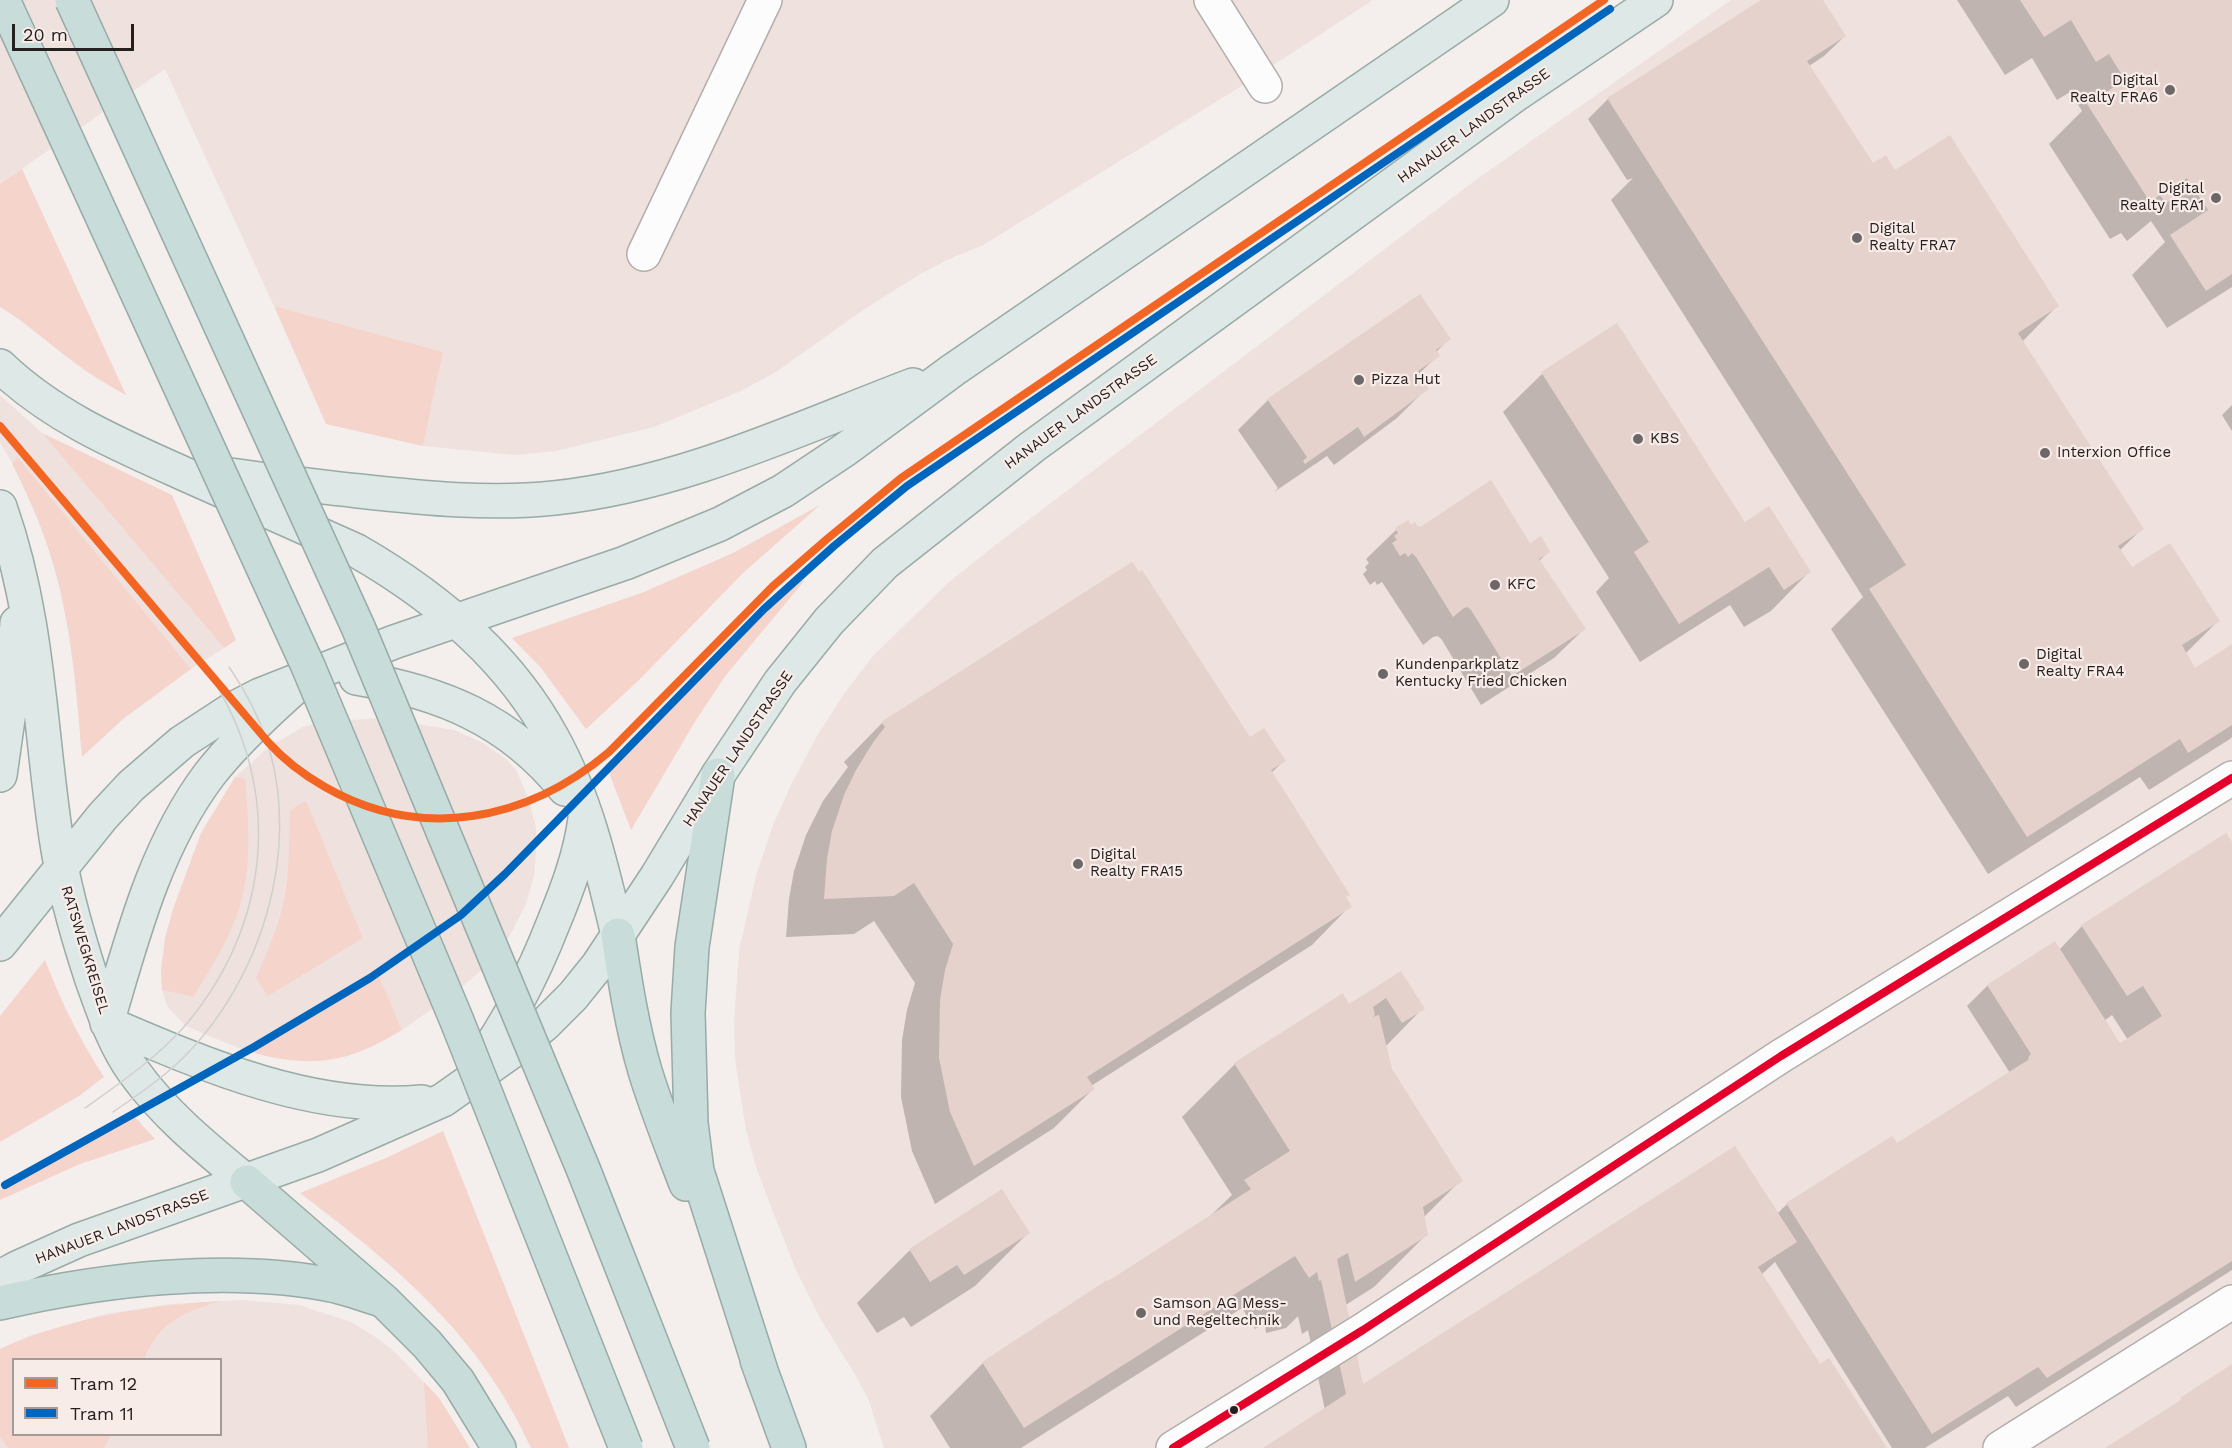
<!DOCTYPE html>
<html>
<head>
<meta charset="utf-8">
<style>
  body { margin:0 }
  #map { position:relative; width:2232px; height:1448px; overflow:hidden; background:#f4eeec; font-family:"Work Sans",sans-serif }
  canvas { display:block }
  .legend { position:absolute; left:12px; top:1358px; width:210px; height:78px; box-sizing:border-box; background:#f8ece9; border:2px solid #a49a98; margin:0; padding:8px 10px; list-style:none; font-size:18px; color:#25201f }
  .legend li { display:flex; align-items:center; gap:12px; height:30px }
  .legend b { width:30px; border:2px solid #a49a98 }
  .scale { position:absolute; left:12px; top:24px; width:122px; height:27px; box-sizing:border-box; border:3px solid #25201f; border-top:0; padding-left:8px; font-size:18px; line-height:21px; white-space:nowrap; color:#25201f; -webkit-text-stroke:4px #f8ece9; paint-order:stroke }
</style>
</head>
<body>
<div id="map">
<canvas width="2232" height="1448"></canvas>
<ul class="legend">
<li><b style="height:8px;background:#f26522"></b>Tram 12</li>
<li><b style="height:8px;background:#0065bd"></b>Tram 11</li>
</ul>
<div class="scale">20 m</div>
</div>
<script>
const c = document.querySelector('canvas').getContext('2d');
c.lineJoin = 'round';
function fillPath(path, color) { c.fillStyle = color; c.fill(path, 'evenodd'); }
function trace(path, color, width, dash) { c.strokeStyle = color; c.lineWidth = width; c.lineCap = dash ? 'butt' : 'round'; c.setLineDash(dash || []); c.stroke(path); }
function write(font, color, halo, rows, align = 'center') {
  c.font = font + ' "Work Sans",sans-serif'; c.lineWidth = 4.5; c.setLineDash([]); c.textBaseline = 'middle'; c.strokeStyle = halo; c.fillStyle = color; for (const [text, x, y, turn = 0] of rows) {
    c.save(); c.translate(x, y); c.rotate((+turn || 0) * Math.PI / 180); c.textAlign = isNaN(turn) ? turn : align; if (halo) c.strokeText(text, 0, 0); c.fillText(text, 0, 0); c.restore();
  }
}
const built = new Path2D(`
  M0 0H1373L1232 92 983 245 947 260 920 274 863 310 776 372 741 391 654 427 556 451 515 455 423 446 443 352 274 306 165 69 0 184Z
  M1731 0H2232V1448H884L869 1401 856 1376 820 1318 796 1270 770 1204 757 1170 746 1130 735 1059 734 1021 739 951 756 876 773 825 792 783 817 736 844 694 873 656 948 583 989 550 1473 182Z
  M0 395 42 433 224 648 191 669 18 459 12 463 0 442Z
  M381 718 454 730 483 743 507 760 516 770 529 800 536 828V850L534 876 526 904 509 937 484 968 456 992 402 1030 377 971 247 1051 204 1034 185 1025 167 1006 162 990 193 997 245 780 235 777 269 747 303 727 324 722ZM306 802 363 938 272 940 283 903 289 862Z
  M242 1300 299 1305 351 1322 374 1336 394 1351 439 1398 470 1448H0V1349L29 1336 106 1314 170 1304ZM14 1360H220V1434H14Z`);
const green = new Path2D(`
  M22 169 126 395C108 385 91 375 75 363 49 344 27 323 0 307V184Z
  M274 306 443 352 423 446 326 424Z
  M42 433 172 495 236 640 224 648Z
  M18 458 191 669 123 719 82 757C76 685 70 608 45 539 36 513 24 488 12 463Z
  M820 505 743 573 639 680 586 729 541 668 512 638 644 592 733 553Z
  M805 580 726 675 696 720 631 830 608 770 757 616 789 586Z
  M235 777 245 779C248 819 252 859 242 898 233 934 212 966 193 997L162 990 161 970 165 938 173 909 201 833Z
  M306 801 363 938 268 996 256 978C267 954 277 929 283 903 290 872 289 841 290 810Z
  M45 960C61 1002 80 1040 104 1077L79 1096 0 1142V1016Z
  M377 971 402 1030C346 1064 311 1069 247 1051Z
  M133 1115 155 1139 80 1164 0 1200V1190Z
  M443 1131 569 1448H531C480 1335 396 1266 300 1193L386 1158Z
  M221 1301C183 1312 160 1321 144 1359L14 1360V1434L111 1435 104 1448H8L0 1437V1349C71 1317 145 1306 221 1301Z
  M424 1382 439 1398 470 1448H428Z`);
const shadow = new Path2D(`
  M1764 0H1822L1845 36 1824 56 1809 66 1872 165 1895 172 2057 306 2022 342 2142 529 2119 551 2132 569 2218 621 2185 654 2194 670 2232 646V737L2230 739 2149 790 2140 777 1988 874 1831 629 1863 597 1611 200 1633 178 1627 180 1588 119 1608 99Z
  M1957 0H2232V287L2167 328 2132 275 2165 242 2151 221 2127 241 2121 233 2110 239 2049 144 2082 111 2070 92 2057 100 2032 58 2005 75Z
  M1419 296 1449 339 1436 352 1438 355 1418 375 1427 388 1397 418 1334 465 1327 456 1274 492 1278 488 1238 430 1268 400Z
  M1617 325 1744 524 1809 572 1771 611 1744 627 1730 605 1640 662 1596 592 1609 578 1503 412 1542 374Z
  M2232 405V431L2222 415Z
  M1411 527 1529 545 1548 552 1539 561 1584 629 1554 658 1481 705 1442 640 1438 636 1433 637 1423 645 1382 582 1377 585 1375 581 1370 585 1363 574 1367 570 1365 567 1369 563 1366 559 1396 530Z
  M882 723 1249 739 1284 761 1271 773 1350 906 1312 945 1091 1086 1093 1089 1054 1128 935 1204 912 1151 901 1097 902 1040 907 1010 915 983 874 921 854 934 786 937 789 899 794 871 806 835 823 801 848 767 844 762Z
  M2232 845V1270L2016 1407 2008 1396 1925 1448H1892L1775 1262 1761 1275 1820 1366 1885 1448H1265L1325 1410 1308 1330 1302 1334 1298 1316 1286 1328 1266 1333 1265 1323 1255 1329 1242 1308 1021 1448H950L930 1416 983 1363 1107 1282V1283L1207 1219 1232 1195 1182 1117 1235 1064 1349 1006 1401 973 1423 1008 1385 1047 1390 1069 1461 1180 1424 1217 1427 1234 1374 1287 1344 1306 1356 1389 1777 1214 1787 1204 1896 1146 2010 1073 1967 1006 1987 986 2055 943 2059 950 2082 926ZM2112 1015 2128 1040 2120 1045 2104 1021Z
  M1028 1233 975 1286 911 1327 904 1317 877 1333 857 1303 910 1250Z`);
const building = new Path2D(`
  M1761 0H1823L1846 36 1807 61 1873 163 1886 155 1895 170 1950 135 2059 306 2018 333 2144 529 2118 546 2132 567 2170 543 2220 621 2182 645 2195 668 2232 644V725L2188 753 2180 739 2027 837 1869 589 1906 565 1607 98Z
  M2020 0H2232V274L2206 291 2170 235 2208 210 2187 178 2176 186 2181 193 2166 203 2160 195 2150 202 2087 104 2125 80 2109 54 2096 62 2071 20 2044 37Z
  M1420 294 1451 339 1436 350 1440 356 1418 371 1429 389 1364 437 1358 427 1305 464 1303 461 1307 457 1267 399Z
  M1617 323 1745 522 1769 506 1811 572 1784 590 1769 567 1679 624 1634 552 1649 542 1541 372Z
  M1491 480 1530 543 1541 536 1550 552 1539 559 1586 629 1512 676 1471 610 1468 607 1464 608 1453 617 1416 557 1412 553 1408 557 1405 553 1400 556 1392 543 1397 540 1394 536 1398 533 1395 528 1408 520 1411 525 1415 522 1418 527 1422 526Z
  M1132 562 1139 572 1142 570 1250 737 1264 728 1286 761 1271 770 1350 895 1346 897 1352 907 1087 1077 1095 1089 974 1166 950 1112 939 1058 940 1000 945 970 953 944 914 883 894 896 824 899 827 859 832 831 844 795 856 770 874 741 885 727 881 722Z
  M2226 833 2232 842V1261L2047 1378 2038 1367 1932 1434 1786 1203 1892 1136 1897 1143 2028 1060 2029 1056 2031 1054 1987 985 2055 941 2120 1043 2162 1016 2143 986 2127 996 2081 925Z
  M1401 971 1425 1009 1402 1023 1386 998 1373 1007 1375 1015 1372 1017 1379 1015 1392 1069 1463 1181 1423 1207 1428 1235 1355 1282 1348 1253 1337 1259 1363 1384 1735 1146 1797 1242 1758 1267 1820 1364 1829 1358 1887 1448H1263L1346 1394 1321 1280 1319 1281 1317 1272 1309 1278 1295 1256 1024 1428 982 1362 1107 1280 1108 1281 1251 1189 1244 1180 1290 1151 1234 1063 1343 993 1349 1004Z
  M1002 1189 1030 1233 964 1275 957 1265 930 1282 909 1249Z
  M2232 1364V1448H2105L2181 1400 2180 1398Z`);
const minor = new Path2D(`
  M1211 0 1265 86
  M644 254 765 0
  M1173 1448 1363 1330 1781 1056 2232 778
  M2000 1448 2232 1302`);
const major = new Path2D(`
  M0 366C54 418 122 446 189 476 245 501 301 526 357 551 435 596 508 656 552 737 586 798 602 868 618 935
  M206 471C256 480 308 485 359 491 424 498 489 505 554 498 680 485 797 429 913 385
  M0 507C39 618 39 723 56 837 63 885 76 931 91 977 103 1010 113 1043 134 1072 165 1115 206 1148 247 1182
  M356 678C441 692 510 720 565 789
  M0 775 11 698 17 623
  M0 944 103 816 131 786 182 742 231 710 260 695 394 642 625 563 720 524 783 491 846 449 953 370 1492 0
  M107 1023C132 938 155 847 209 775 233 744 263 716 292 690
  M107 1023C205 1065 313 1112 422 1102
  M477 1066C509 1022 533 975 553 924 567 890 580 856 585 819
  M0 1277 17 1268 79 1240 318 1155 443 1100 511 1052 545 1024 573 996 598 965 657 876 718 775 780 682 829 621 885 563 1032 447 1518 93 1656 0`);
const highway = new Path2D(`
  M718 775 692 947 688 1013 691 1123 697 1171 764 1380
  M618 935C625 981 632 1027 645 1071 657 1110 672 1147 686 1184
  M247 1182 384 1301 427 1344 458 1381 499 1448
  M0 1303C103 1279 232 1264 336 1286 352 1290 369 1296 384 1301
  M757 1360 789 1448`);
const tram = new Path2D(`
  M85 1108C119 1084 155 1059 183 1028 272 925 284 789 210 675
  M113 1112C138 1095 164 1077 185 1056 261 979 300 853 269 748 260 718 246 692 229 667`);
const highwayBridge = new Path2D(`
  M3 0 308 666 457 1021 626 1448
  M72 0 358 627 584 1171 693 1448`);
const bus1 = new Path2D(`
  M1173 1448 1363 1330 1781 1056 2232 778`);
const tram1 = new Path2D(`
  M0 426 268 742C284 760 304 775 325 787 421 842 527 821 609 752L773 586 827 539 901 478 1604 0`);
const tram2 = new Path2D(`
  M5 1185 254 1047 370 978 461 915 505 874 764 609 834 546 907 486 1610 9`);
const markers = [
  [2170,90,6,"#6d6867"],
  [2216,198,6,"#6d6867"],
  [1857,238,6,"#6d6867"],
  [1359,380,6,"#6d6867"],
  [1638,439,6,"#6d6867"],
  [2045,453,6,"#6d6867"],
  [1495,585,6,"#6d6867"],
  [2024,664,6,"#6d6867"],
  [1383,674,6,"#6d6867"],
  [1078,864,6,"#6d6867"],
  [1141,1313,6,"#6d6867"],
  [1234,1410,5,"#25201f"]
];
const poiNames = [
  ["Digital",2158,81,"right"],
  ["Realty FRA6",2158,98,"right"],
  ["Digital",2204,189,"right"],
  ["Realty FRA1",2204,206,"right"],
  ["Digital",1869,229],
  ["Realty FRA7",1869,246],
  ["Pizza Hut",1371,380],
  ["KBS",1650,439],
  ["Interxion Office",2057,453],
  ["KFC",1507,585],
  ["Digital",2036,655],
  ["Realty FRA4",2036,672],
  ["Kundenparkplatz",1395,665],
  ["Kentucky Fried Chicken",1395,682],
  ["Digital",1090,855],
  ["Realty FRA15",1090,872],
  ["Samson AG Mess-",1153,1304],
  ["und Regeltechnik",1153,1321]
];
const streetNames = [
  ["HANAUER LANDSTRASSE",1474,126,-36],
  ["HANAUER LANDSTRASSE",1081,412,-36],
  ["HANAUER LANDSTRASSE",738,749,-56],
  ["RATSWEGKREISEL",85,950,73],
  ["HANAUER LANDSTRASSE",122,1227,-21]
];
fillPath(built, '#efe1dd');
fillPath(green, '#f4d4cb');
fillPath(shadow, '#0003');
fillPath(building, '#e6d2cd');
trace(minor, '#b2aeac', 36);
trace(major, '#98aba7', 36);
trace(highway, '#98aba7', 36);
trace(minor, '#fdfcfc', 33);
trace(major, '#dee9e7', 33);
trace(highway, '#c8dcd9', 33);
trace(tram, '#d0cfcd', 1.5);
trace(highwayBridge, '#98aba7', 36, []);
trace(highwayBridge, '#c8dcd9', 33);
trace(bus1, '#e4002b', 8);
trace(tram1, '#f26522', 8);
trace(tram2, '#0065bd', 8);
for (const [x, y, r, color] of markers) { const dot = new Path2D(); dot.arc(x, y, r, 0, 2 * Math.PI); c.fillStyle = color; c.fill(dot); trace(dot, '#f8ece9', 2); }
write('15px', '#25201f', '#f8ece9', poiNames, 'left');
write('15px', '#25201f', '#f8ece9', streetNames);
</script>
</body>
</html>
